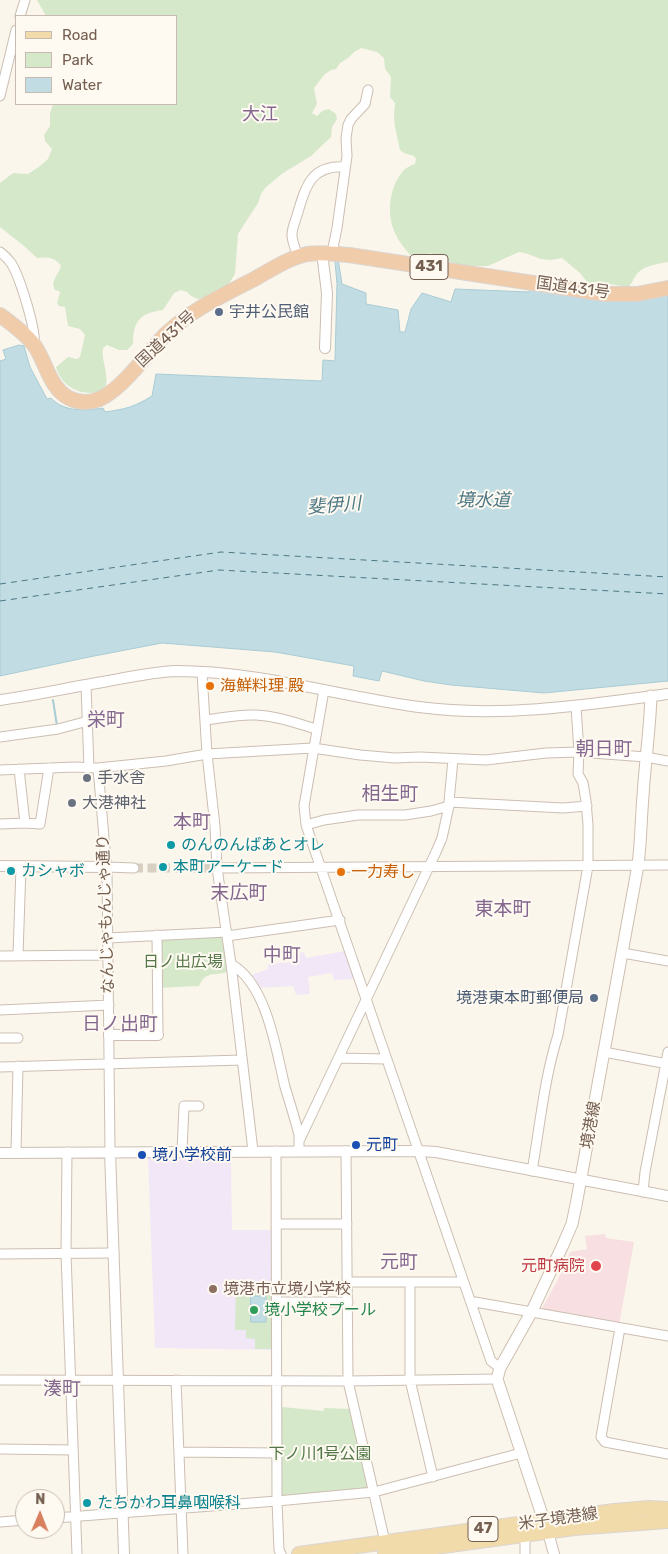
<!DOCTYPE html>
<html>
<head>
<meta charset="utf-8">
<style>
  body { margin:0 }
  #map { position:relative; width:668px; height:1554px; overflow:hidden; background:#fbf6eb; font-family:Rubik,sans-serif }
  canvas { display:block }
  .legend { position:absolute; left:15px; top:15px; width:162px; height:90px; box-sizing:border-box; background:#fef9f1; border:1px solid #c7bbb1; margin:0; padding:6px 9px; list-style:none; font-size:15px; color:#745f50 }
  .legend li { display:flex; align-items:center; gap:10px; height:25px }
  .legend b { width:25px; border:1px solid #c7bbb1 }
  .north { position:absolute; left:15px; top:1489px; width:50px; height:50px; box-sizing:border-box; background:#fef9f1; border:1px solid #c7bbb1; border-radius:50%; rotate:1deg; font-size:14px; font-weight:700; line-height:20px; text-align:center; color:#745f50 }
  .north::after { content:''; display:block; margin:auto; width:18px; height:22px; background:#d87f5d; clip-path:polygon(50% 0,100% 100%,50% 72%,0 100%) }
</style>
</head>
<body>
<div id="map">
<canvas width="668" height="1554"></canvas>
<ul class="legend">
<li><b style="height:6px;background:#f2dbab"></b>Road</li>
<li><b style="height:14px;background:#d5e8ca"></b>Park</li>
<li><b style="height:14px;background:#c1dce3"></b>Water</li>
</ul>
<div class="north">N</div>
</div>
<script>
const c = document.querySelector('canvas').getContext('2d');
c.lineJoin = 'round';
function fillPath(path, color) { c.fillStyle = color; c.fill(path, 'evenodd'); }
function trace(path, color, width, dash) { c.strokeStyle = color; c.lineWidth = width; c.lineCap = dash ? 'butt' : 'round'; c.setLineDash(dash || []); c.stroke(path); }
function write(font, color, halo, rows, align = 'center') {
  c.font = font + ' Rubik,"Noto Sans JP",sans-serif'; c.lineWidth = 4; c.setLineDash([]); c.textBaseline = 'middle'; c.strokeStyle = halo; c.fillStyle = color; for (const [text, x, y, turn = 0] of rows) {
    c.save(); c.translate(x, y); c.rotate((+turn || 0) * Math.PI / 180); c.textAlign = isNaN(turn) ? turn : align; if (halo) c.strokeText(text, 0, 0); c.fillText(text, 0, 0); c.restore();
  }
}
const education = new Path2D(`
  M346 951 356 979 334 980 332 973 308 977 310 994 296 995 293 986 258 988 249 976 268 969V964L292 962 291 955 304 952 306 958Z
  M148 1157 231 1158 232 1230H274V1350L155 1348Z`);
const medical = new Path2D(`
  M605 1234 606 1238 634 1242 619 1325 541 1310 557 1281 570 1252 587 1249 585 1236Z`);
const green = new Path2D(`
  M37 0H668V262C656 264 641 266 635 277 632 281 632 284 628 287L596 282 588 283 580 273 562 258 551 260 541 259 525 253 519 252 488 266H474L456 264 445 260 433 254 430 253 420 258 411 256C405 249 399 242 395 233 386 214 389 186 404 170 407 167 412 165 415 164L416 159 414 156 404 153 400 150 395 127 394 115 395 103 390 97 391 77 385 69 384 58 377 52 361 48 354 52 348 58 340 63 336 69 331 70 324 75 314 88 317 104 312 113 317 116 322 111 329 109 336 114 337 119 332 127 331 137 311 156 283 173 265 188 261 194 258 203 238 234 235 274 228 285 204 298 198 299 191 296 187 292 181 290 174 293 163 310C140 313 133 321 133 344L127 350H119L107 345 103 348C101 363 110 373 105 390 85 398 62 389 56 367L68 357 77 359 80 357 85 335 80 329 68 326 65 307 59 306 57 303 60 293 59 291 55 290C50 281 59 274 61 266 55 257 47 257 37 258L24 246 0 227V183L13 173 28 174 40 166 48 159 52 149 45 141 44 135 50 126V113L53 104H176V16H46Z
  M218 935 225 941 230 970C218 978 207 968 199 986L158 988 160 939Z
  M236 1291H272L271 1342 274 1343V1349H255V1339L246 1338V1330H235Z
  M282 1407 324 1411V1408L351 1409 370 1489 283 1498 280 1496V1409Z`);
const water = new Path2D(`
  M335 258H338L342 284 366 293V304L398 310 400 332H405L411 309 422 293 451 302 455 289 529 292 531 287 668 293V681L544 693 451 685 424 681 382 671 379 681 353 676 354 666 275 652 162 643 89 657 0 676V361L6 359 3 350 19 345 24 346 30 367 47 399 51 398C64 412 84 411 103 408L105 412C126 409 134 407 152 396L156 374 322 381 323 360 335 361 337 284Z
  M251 1296H266V1322H251Z`);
const stream = new Path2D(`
  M53 700 57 726`);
const ferry = new Path2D(`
  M0 584 221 552 668 577
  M0 601 219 570 668 594`);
const minorTunnel = new Path2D(`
  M134 868H217`);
const minor = new Path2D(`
  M20 16 25 0
  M0 96 16 30
  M0 252C4 255 8 259 11 263 19 275 37 331 34 345
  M332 253 337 228 347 156 346 138 348 125 351 119 365 104 368 90
  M298 257C296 250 292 242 292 235 292 227 296 220 298 212 306 185 312 165 345 167
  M202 673 207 754 215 826 217 868 231 964 253 1151
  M86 685 89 768
  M324 690 304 806 306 825 491 1361 500 1368
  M205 720C222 718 239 714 256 715 277 716 296 723 316 729
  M0 737 58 729 88 721
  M453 759 449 802 563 808 587 806
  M98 768 107 872 110 1151
  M0 770 75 767 98 768 166 761 207 754 313 748 360 755 395 758 420 757 486 760 546 753 579 752 646 757 668 761
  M25 823 40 824 49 768
  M0 824 25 823 19 769
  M306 825 324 820 358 815H405L431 811 449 806V803
  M107 867 134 868
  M217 868 668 865
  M157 935 158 1035
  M227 936 340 920
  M108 938 227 932
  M623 953 668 961
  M18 955 21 867
  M0 956 108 955
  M231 964C267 984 276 1050 285 1087 290 1103 295 1119 299 1135V1151
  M0 1010 109 1005
  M0 1038H18
  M604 1052 668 1064
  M339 1058 386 1059
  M0 1067 242 1060
  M300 1139 436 852 442 838 449 806
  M182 1151 184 1106H199
  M276 1151 277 1501 279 1550 281 1554
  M346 1151 348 1381 385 1542
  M16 1152 18 1066
  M67 1152 66 1254 77 1554
  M532 1171C540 1126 544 1079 558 1035L588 866V825L586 801 583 783 578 774 579 752 576 706
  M643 1192 645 1172 668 1052
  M276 1224H347
  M0 1254 114 1253
  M347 1282H463
  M410 1283V1380L433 1477
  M276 1302H348
  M471 1303 475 1302 668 1336
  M620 1328 601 1437 605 1442 668 1454
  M0 1380 348 1381 497 1379
  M176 1380 183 1554
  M0 1449 73 1450
  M179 1452 277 1453
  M55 1518 277 1501 374 1492 521 1453
  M0 1522 25 1520
  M525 1535V1554`);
const tertiary = new Path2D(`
  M322 253 327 293 325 348
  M0 700C36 695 72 687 108 681 130 677 153 672 176 671 258 671 338 696 419 707 501 718 587 705 668 694
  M0 866 107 867
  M109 1035H158
  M110 1151 124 1554
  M0 1153 418 1151 436 1152 668 1196
  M548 1532 554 1554`);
const secondary = new Path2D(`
  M546 1527 497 1379 500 1368 532 1311 562 1247 572 1224 576 1205 638 865C641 842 641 819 643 796 645 762 650 729 651 696`);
const primary = new Path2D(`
  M299 1554 614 1511 649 1508 668 1509
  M385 1554 574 1528 668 1521`);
const trunk = new Path2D(`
  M0 315C12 324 25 333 34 345 46 361 49 388 69 398 80 404 94 403 105 396 126 384 148 352 166 334 192 309 224 295 256 278 272 269 289 258 307 254 321 252 335 254 349 255L605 294H637L668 288`);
const markers = [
  [219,312,5,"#5c6f8a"],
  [210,686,5,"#e8710a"],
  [87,778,5,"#6b7280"],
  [72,803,5,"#6b7280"],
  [171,845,5,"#0f9aa8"],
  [163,867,5,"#0f9aa8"],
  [11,871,5,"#0f9aa8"],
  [341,872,5,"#e8710a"],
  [594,998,5,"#5c6f8a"],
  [356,1145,5,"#1a4fb4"],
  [142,1155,5,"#1a4fb4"],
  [596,1266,6,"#e0444e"],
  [213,1289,5,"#8d6e63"],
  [254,1310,5,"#2e9e5b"],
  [87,1503,5,"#0f9aa8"]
];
const shields = [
  [429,267,38],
  [483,1529,30]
];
const shieldNames = [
  ["431",429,267],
  ["47",483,1529]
];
const streetNames = [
  ["国道431号",573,288,8],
  ["国道431号",166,339,-43],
  ["なんじゃもんじゃ通り",106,914,-92],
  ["境港線",591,1125,-80],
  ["米子境港線",558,1519,-8]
];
const serviceNames = [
  ["宇井公民館",229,312],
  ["境港東本町郵便局",584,998,"right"]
];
const foodNames = [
  ["海鮮料理 殿",220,686],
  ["一力寿し",351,872]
];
const worshipNames = [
  ["手水舎",97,778],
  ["大港神社",82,803]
];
const cultureNames = [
  ["のんのんばあとオレ",181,845],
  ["本町アーケード",173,867],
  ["カシャボ",21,871],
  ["たちかわ耳鼻咽喉科",97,1503]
];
const parkNames = [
  ["日ノ出広場",183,962],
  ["下ノ川1号公園",320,1454]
];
const transitNames = [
  ["元町",366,1145],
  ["境小学校前",152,1155]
];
const healthNames = [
  ["元町病院",585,1266]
];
const educationNames = [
  ["境港市立境小学校",223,1289]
];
const leisureNames = [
  ["境小学校プール",264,1310]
];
const neighbourhoodNames = [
  ["大江",260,115]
];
const waterNames = [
  ["境水道",483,501],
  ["斐伊川",334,506,-5]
];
const quarterNames = [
  ["栄町",106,721],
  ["朝日町",604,750],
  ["相生町",390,795],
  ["本町",192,823],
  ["末広町",239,894],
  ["東本町",503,910],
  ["中町",282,956],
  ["日ノ出町",120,1025],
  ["元町",399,1263],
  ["湊町",62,1390]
];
fillPath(education, '#f2e7f7');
fillPath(medical, '#f8dfe1');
fillPath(green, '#d5e8ca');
fillPath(water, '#c1dce3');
trace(water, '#a8cbd4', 1);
trace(stream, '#a8cbd4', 2);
trace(ferry, '#4c7885', 1, [6, 5]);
trace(minorTunnel, '#d9d0c4', 9, [9, 4.5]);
trace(minor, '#ccbeb2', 11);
trace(tertiary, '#ccbeb2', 12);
trace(secondary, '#cebfaf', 13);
trace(primary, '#dbd5d2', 16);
trace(trunk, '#dbd5d2', 16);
trace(minor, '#fff', 9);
trace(tertiary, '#fff', 10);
trace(secondary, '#fff', 11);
trace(primary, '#f2dbab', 14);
trace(trunk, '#f0ccaa', 14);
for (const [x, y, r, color] of markers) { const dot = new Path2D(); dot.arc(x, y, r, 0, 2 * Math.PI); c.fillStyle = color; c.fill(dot); trace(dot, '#fef9f1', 2); }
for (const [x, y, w] of shields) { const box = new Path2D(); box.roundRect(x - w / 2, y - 12.5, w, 25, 4); c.fillStyle = '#fef9f1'; c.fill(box); trace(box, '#745f50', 1); }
write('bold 15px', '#745f50', null, shieldNames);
write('16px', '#745f50', '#fef9f1', streetNames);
write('16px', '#4e5e75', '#fef9f1', serviceNames, 'left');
write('16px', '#c56008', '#fef9f1', foodNames, 'left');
write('16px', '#5b616d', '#fef9f1', worshipNames, 'left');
write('16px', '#0d838f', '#fef9f1', cultureNames, 'left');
write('16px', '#547849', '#fef9f1', parkNames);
write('16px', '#164399', '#fef9f1', transitNames, 'left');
write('16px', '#be3a42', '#fef9f1', healthNames, 'right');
write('16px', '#785e54', '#fef9f1', educationNames, 'left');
write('16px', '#27864d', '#fef9f1', leisureNames, 'left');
write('18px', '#84688f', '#fef9f1', neighbourhoodNames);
write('italic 18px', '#4c7885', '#fef9f1', waterNames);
write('19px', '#84688f', '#fef9f1', quarterNames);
</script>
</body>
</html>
